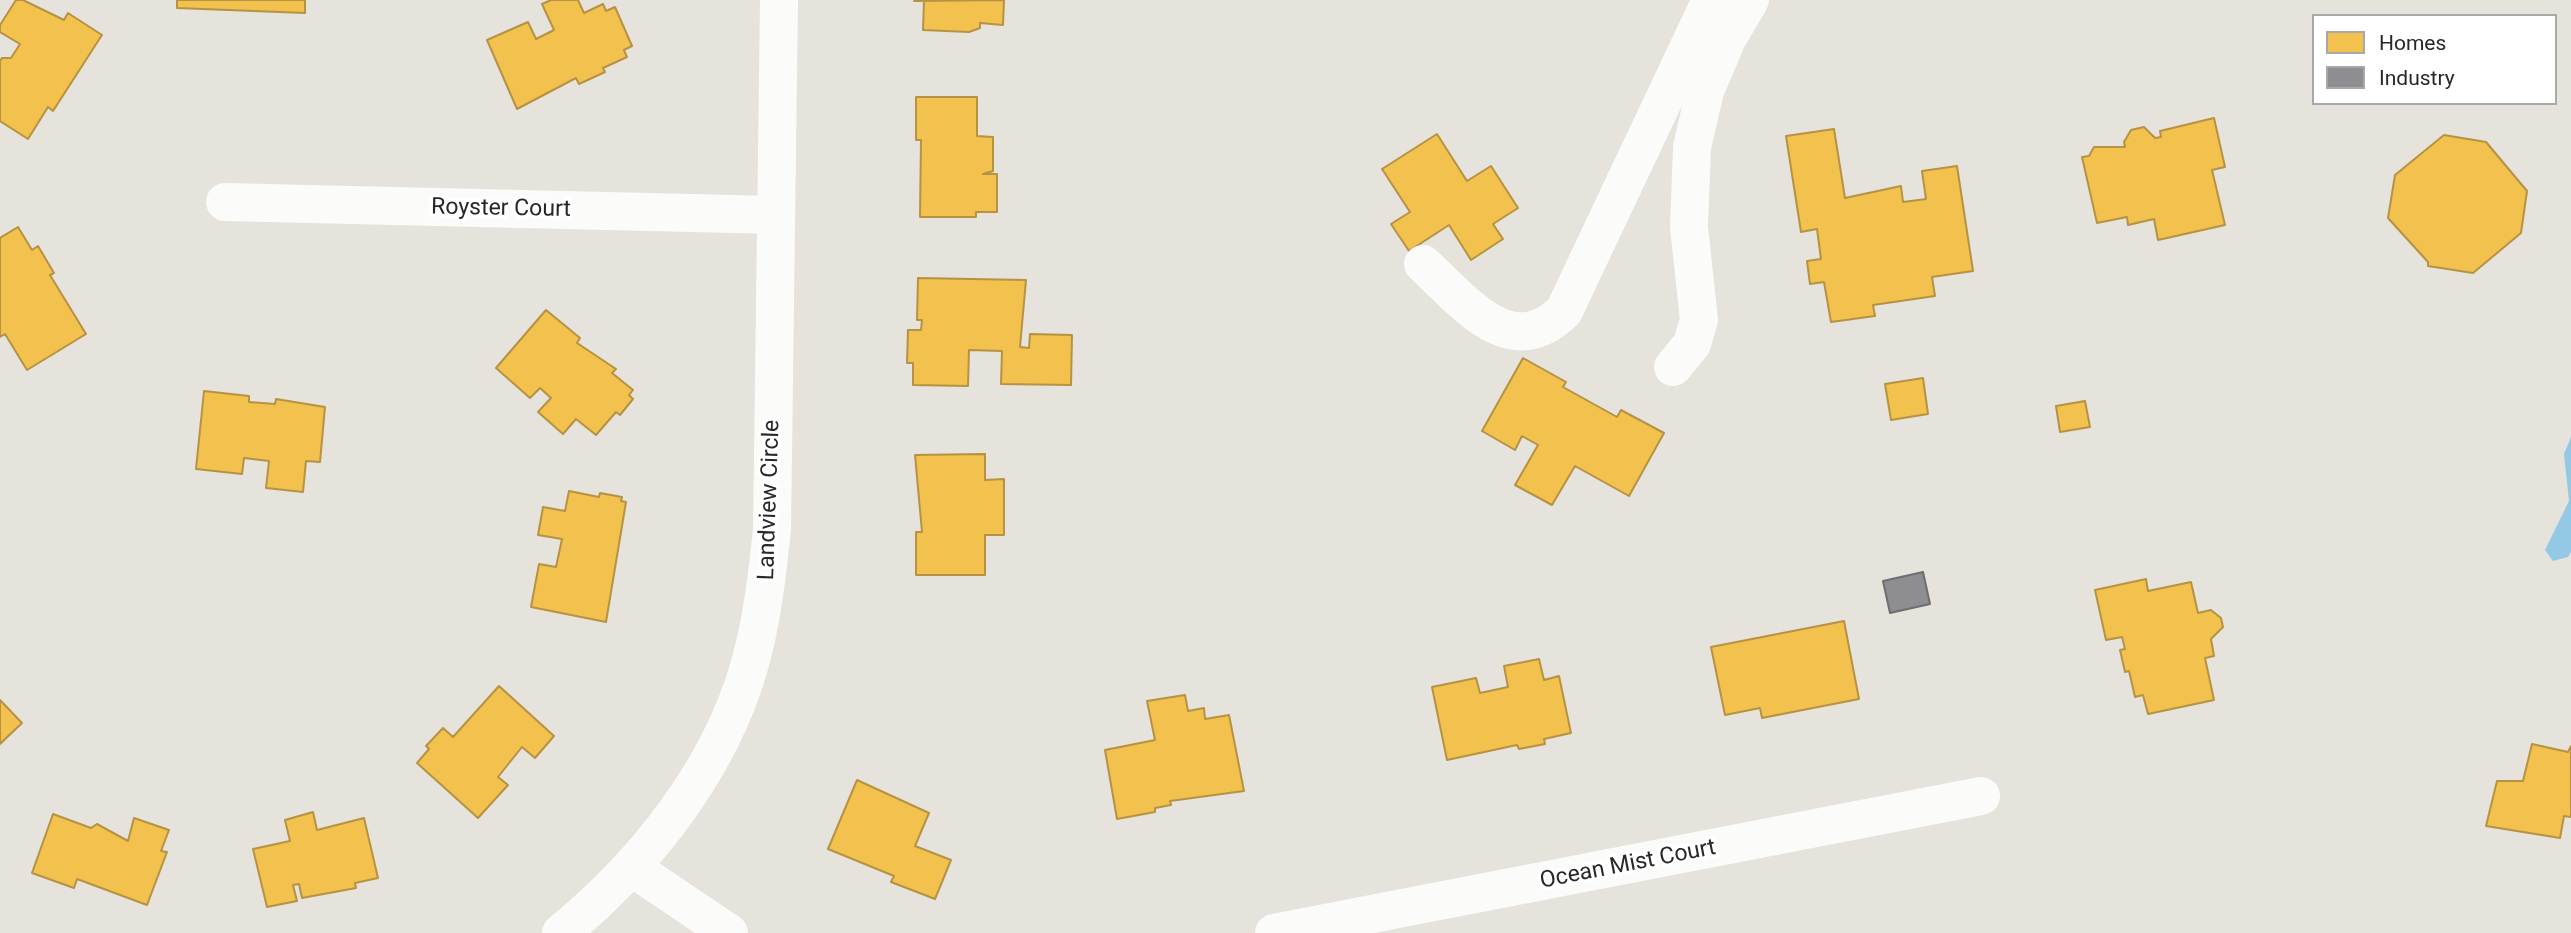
<!DOCTYPE html>
<html>
<head>
<meta charset="utf-8">
<style>
  body { margin:0 }
  #map { position:relative; width:2571px; height:933px; overflow:hidden; background:#e6e2dc; font-family:Roboto,sans-serif }
  canvas { display:block }
  .legend { position:absolute; left:2312px; top:14px; width:245px; height:91px; box-sizing:border-box; background:#fff; border:2px solid #a9a9a9; margin:0; padding:9px 12px; list-style:none; font-size:21px; color:#272727 }
  .legend li { display:flex; align-items:center; gap:14px; height:35px }
  .legend b { width:35px; border:2px solid #a9a9a9 }
</style>
</head>
<body>
<div id="map">
<canvas width="2571" height="933"></canvas>
<ul class="legend">
<li><b style="height:19px;background:#f2c14e"></b>Homes</li>
<li><b style="height:19px;background:#8d8d92"></b>Industry</li>
</ul>
</div>
<script>
const c = document.querySelector('canvas').getContext('2d');
c.lineJoin = 'round';
function fillPath(path, color) { c.fillStyle = color; c.fill(path, 'evenodd'); }
function trace(path, color, width, dash) { c.strokeStyle = color; c.lineWidth = width; c.lineCap = dash ? 'butt' : 'round'; c.setLineDash(dash || []); c.stroke(path); }
function write(font, color, halo, rows, align = 'center') {
  c.font = font + ' Roboto,sans-serif'; c.lineWidth = 7; c.setLineDash([]); c.textBaseline = 'middle'; c.strokeStyle = halo; c.fillStyle = color; for (const [text, x, y, turn = 0] of rows) {
    c.save(); c.translate(x, y); c.rotate((+turn || 0) * Math.PI / 180); c.textAlign = isNaN(turn) ? turn : align; if (halo) c.strokeText(text, 0, 0); c.fillText(text, 0, 0); c.restore();
  }
}
const water = new Path2D(`
  M2571 437V552L2568 557 2553 561 2545 550 2569 501 2564 454Z`);
const homes = new Path2D(`
  M16 0H23L64 20 68 13 102 35 53 111 48 107 28 139 0 121V61L2 58H11L20 44 0 32V25Z
  M177 0H305V13L177 8Z
  M551 0H578L584 13 603 4 606 11 615 7 632 46 624 50 627 57 603 68 605 72 579 84 576 78 517 109 487 40 528 22 536 39 554 30 542 4Z
  M1004 0 1003 25 980 23V28L969 32 923 30 924 1H914Z
  M916 97H977V136L993 137V171L983 174H997V212H976V217H920L921 140H916Z
  M2214 118 2225 167 2212 170 2225 225 2158 240 2154 219 2128 225 2127 217 2097 223 2082 157 2089 156 2094 147H2125L2124 142 2131 130 2144 127 2155 138 2161 137 2160 131Z
  M1834 129 1845 198 1901 186 1903 202 1926 199 1922 171 1957 166 1973 271 1932 277 1935 296 1873 305 1875 316 1831 322 1824 282 1810 284 1807 261 1821 259 1817 229 1801 232 1786 136Z
  M1437 134 1467 181 1491 166 1518 208 1493 224 1503 239 1471 260 1449 225 1409 251 1391 224 1410 212 1382 169Z
  M2444 135 2486 142 2527 191 2521 233 2473 273 2428 266V262L2388 218 2395 175Z
  M18 227 32 250 38 246 54 273 50 275 86 334 27 370 5 334 0 337V238Z
  M918 278 1026 280 1020 347 1029 348 1030 334 1072 335 1071 385 1001 384 1002 351 969 350 968 386 913 385V363H907L908 330H921L922 320H917Z
  M546 310 580 338 577 343 616 369 612 373 633 390 629 395 633 399 620 415 616 412 596 435 576 419 563 434 538 412 551 398 540 388 530 398 496 368Z
  M1523 358 1566 382 1563 387 1617 417 1621 410 1664 433 1629 496 1575 466 1552 505 1515 485 1538 445 1522 436 1515 450 1482 431Z
  M1923 378 1928 414 1891 420 1885 384Z
  M204 391 249 396V402L275 404 276 399 325 407 320 462 306 461 303 492 266 488 269 461 244 458 242 474 196 469Z
  M2085 401 2090 427 2060 432 2056 406Z
  M985 454V480L1004 479V535H985V575H916V532H922L915 455Z
  M569 491 599 497 600 493 622 497 621 501 626 502 606 622 531 607 539 564 556 567 562 539 538 535 543 507 565 511Z
  M2146 579 2148 591 2191 582 2198 613 2211 610 2221 618 2223 627 2211 639 2214 656 2205 658 2214 700 2148 714 2143 695 2135 697 2129 671 2125 672 2120 650 2125 649 2122 637 2106 640 2095 590Z
  M1844 621 1859 699 1762 718 1760 708 1725 715 1711 647Z
  M1539 659 1544 680 1559 676 1571 733 1544 739 1545 744 1519 749 1517 745 1447 760 1432 687 1476 678 1480 693 1508 687 1504 666Z
  M499 686 554 736 535 758 522 747 498 777 508 785 478 818 417 763 429 749 426 746 443 728 453 737Z
  M1185 695 1188 711 1204 708 1205 719 1229 715 1244 791 1170 801 1171 805 1155 808V812L1117 819 1105 750 1155 740 1147 701Z
  M0 700 22 723 0 744Z
  M2532 744 2568 752 2571 746V817L2564 816 2560 838 2486 826 2497 781H2523Z
  M857 780 929 813 915 846 951 860 935 899 891 882 894 876 828 849Z
  M313 812 317 830 364 818 378 878 355 883 356 888 302 898 299 884 293 885 297 901 267 907 253 849 290 841 285 820Z
  M53 814 91 828 97 824 128 841 134 818 169 830 161 851 167 852 147 905 77 879 74 888 32 873Z`);
const industry = new Path2D(`
  M1923 572 1930 604 1890 613 1883 581Z`);
const minor = new Path2D(`
  M225 202 776 215
  M1423 264C1464 301 1510 364 1564 311L1711 0
  M1673 367 1692 344 1699 320 1689 227 1692 147 1705 91 1727 39 1750 0
  M631 867 729 933
  M561 933C644 865 719 771 749 667 762 622 767 576 772 530L779 0
  M1274 933 1981 796`);
const streetNames = [
  ["Royster Court",501,209,1],
  ["Landview Circle",770,500,-88],
  ["Ocean Mist Court",1628,865,-11]
];
fillPath(water, '#93c9e4');
fillPath(homes, '#f2c14e');
trace(homes, '#b59342', 2);
fillPath(industry, '#8d8d92');
trace(industry, '#6e6e72', 2);
trace(minor, '#fbfbfa', 38);
write('23px', '#272727', '#fff', streetNames);
</script>
</body>
</html>
